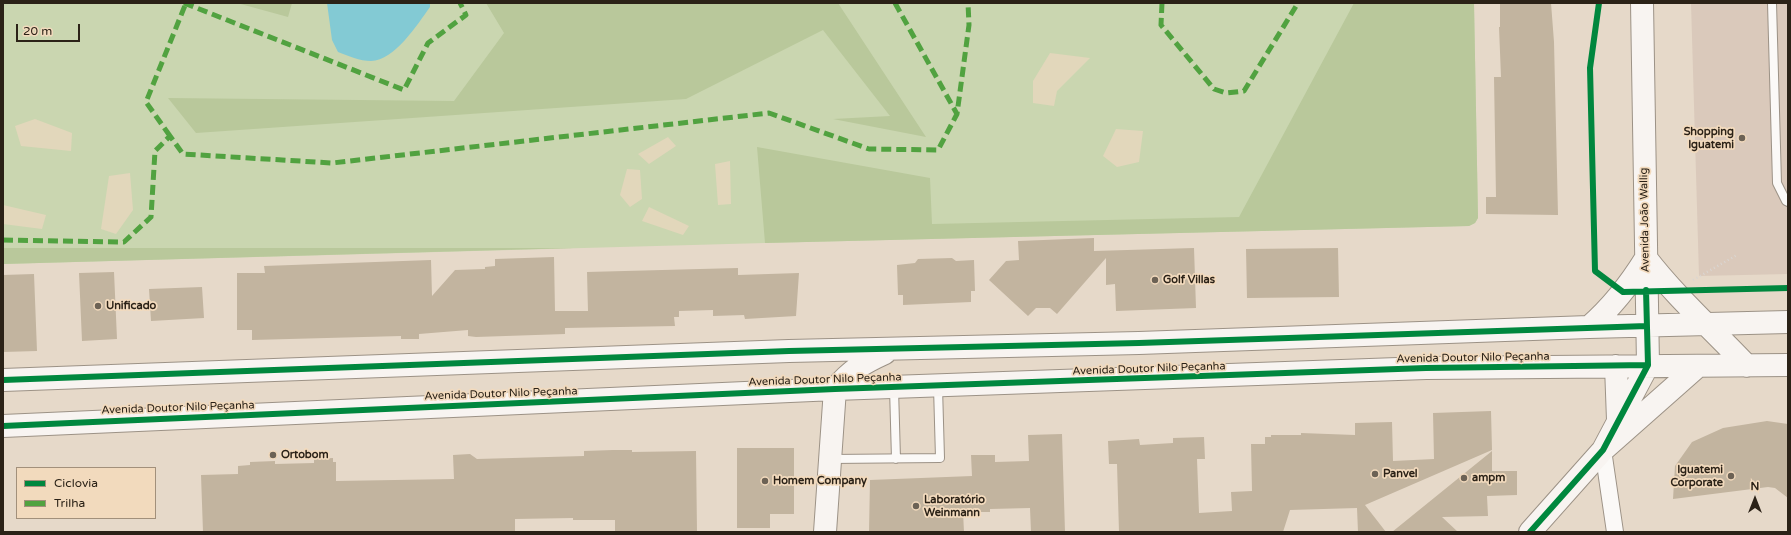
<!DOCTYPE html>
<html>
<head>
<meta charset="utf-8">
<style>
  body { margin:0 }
  #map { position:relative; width:1791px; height:535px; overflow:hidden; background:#e6d9c9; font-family:"Varela Round",sans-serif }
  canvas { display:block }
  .frame { position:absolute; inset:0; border:4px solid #2b2217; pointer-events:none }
  .legend { position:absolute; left:16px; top:467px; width:140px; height:52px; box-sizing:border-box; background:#f2dabd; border:1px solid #a2907b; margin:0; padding:5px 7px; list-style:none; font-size:12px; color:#2b2217 }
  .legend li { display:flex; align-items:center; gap:8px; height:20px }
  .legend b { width:20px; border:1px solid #a2907b }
  .north { position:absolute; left:1735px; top:479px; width:40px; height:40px; -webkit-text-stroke:3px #f2dabd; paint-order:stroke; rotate:0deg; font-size:11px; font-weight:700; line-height:16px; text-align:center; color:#2b2217 }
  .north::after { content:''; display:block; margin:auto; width:14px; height:18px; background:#2b2217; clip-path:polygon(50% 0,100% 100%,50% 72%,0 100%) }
  .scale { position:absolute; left:16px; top:24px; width:64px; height:18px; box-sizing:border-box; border:2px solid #2b2217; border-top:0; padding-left:5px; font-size:12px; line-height:14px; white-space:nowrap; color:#2b2217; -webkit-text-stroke:3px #f2dabd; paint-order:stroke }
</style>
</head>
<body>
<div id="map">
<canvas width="1791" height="535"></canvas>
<div class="frame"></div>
<ul class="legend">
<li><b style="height:5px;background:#00873e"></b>Ciclovia</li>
<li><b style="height:5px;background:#51a240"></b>Trilha</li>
</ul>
<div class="north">N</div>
<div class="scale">20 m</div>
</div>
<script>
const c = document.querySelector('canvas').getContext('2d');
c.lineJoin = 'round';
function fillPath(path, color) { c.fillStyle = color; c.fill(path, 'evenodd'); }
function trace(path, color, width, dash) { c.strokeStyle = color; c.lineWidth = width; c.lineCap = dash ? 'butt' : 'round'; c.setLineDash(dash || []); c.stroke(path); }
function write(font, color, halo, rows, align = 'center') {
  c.font = font + ' "Varela Round",sans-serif'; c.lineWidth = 3.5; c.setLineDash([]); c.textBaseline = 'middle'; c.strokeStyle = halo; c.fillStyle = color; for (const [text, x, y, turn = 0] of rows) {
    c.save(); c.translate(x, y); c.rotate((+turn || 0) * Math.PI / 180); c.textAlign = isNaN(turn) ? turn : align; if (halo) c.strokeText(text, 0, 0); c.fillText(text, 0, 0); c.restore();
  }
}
const commercial = new Path2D(`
  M1691 3H1788V274L1699 276Z`);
const green = new Path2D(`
  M3 3H1474L1478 218 1475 223 1469 226 765 243 3 264Z`);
const forest = new Path2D(`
  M237 3H292L288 17Z
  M486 3H838L926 137 833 119 890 116 823 30 686 99 196 133 168 98 454 101 504 33Z
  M1354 3H1474L1478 218 1475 223 1469 226 765 243 757 147 930 178 932 224 1239 217Z
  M3 248H574L3 264Z`);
const sand = new Path2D(`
  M1050 53 1090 58 1057 91 1054 106 1033 103V81Z
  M35 119 72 133 71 151 21 146 15 126Z
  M1116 129 1143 131 1139 162 1117 167 1103 156Z
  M668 137 676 146 649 164 638 154Z
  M730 161 731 204 718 205 715 164Z
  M627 169 640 170 642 199 630 207 620 195Z
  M130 173 133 210 116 234 101 229 109 176Z
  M3 205 46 215 42 229 3 224Z
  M649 207 689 226 683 235 642 221Z`);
const water = new Path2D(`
  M327 3H430V7C417 25 395 60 371 61 360 61 348 56 338 52L332 40Z`);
const building = new Path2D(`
  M1500 3H1551L1554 42 1558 215 1486 214V197H1496L1494 77H1501L1499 27H1500Z
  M1094 238V251L1194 248 1196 308 1116 311 1115 284 1106 285V258L1057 314 1050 308H1036L1028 316 989 280 1006 261 1019 260 1018 241Z
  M1338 248 1339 297 1247 298 1246 249Z
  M554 257 555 311H588L587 272 738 268V275L799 273 796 316 745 319 744 315 713 316V310L679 311V317H674L675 326 565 328V334L476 337 468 336V330L419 334V339H401V336L252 340V330H237V273H265L264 266 431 260 432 296 455 270 485 269V267L495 266V259Z
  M952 258 956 261 974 260 975 291H971V302L903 305V295H898L897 265 915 263 918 259Z
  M114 272 117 339 82 341 79 273Z
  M34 274 37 351 3 352V275Z
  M202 287 204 318 151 321 149 289Z
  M1491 411 1492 450 1365 505 1386 532H1358L1357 508 1290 510 1283 532H1119L1117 464H1109L1108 441 1139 439 1140 445 1173 443V438L1204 437 1205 459H1197L1199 513 1232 511 1231 492 1252 491 1251 444H1265V437H1271V435H1301V433L1355 435V423L1392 422 1393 461 1434 459 1433 413Z
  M1767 421 1788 424V498L1775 488 1768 487 1673 499 1675 466 1692 442 1723 428Z
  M1062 434 1065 532H1031L1030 508 990 509V512H963L964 532H869L870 480 972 476 971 455H995V462L1029 461 1028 435Z
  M737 448H794V514H770V528H737Z
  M613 450H632V452L696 451 697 532H615V520H573V518L515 519V532H203L201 475 238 474V466L250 465V462L275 461V464L314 463V459L333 458V462H336V481L454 479 453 455 470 454 477 459 584 456V451Z
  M1492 451V471H1517V495L1487 496 1488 516 1442 517 1458 532H1392Z`);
const path = new Path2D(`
  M1693 280 1737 255`);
const lane = new Path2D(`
  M1772 3 1777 183 1786 201 1788 202
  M894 388 896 459
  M830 459 940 458 938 387`);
const street = new Path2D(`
  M1603 450 1615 532`);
const secondary = new Path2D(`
  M1646 258C1676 297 1713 330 1747 366
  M1589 327C1612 307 1630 284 1646 258
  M1616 366 1618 420
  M3 380 789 351 1139 343 1589 327 1788 322
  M835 389C851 370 863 363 885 353
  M3 426 835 389 1426 368 1788 365
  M1603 450 1648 365 1642 3
  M825 532 835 389
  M1530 532 1603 450 1698 366`);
const quiet = new Path2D(`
  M184 3 404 90 428 43 466 15 460 3
  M895 3 957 114
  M1162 3 1161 25 1214 89 1226 93 1244 91 1298 3
  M170 136 146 102 186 3
  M3 240 124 242 151 217 155 151 170 136 183 154 332 163 769 113 869 149 938 150 957 114 969 25 968 3`);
const cycleway = new Path2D(`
  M1599 3 1590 68 1595 271 1623 292 1788 288
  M3 380 789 351 1139 343 1647 326
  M3 426 835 389 1426 368 1648 365
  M1530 532 1603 450 1648 365 1646 290`);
const markers = [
  [1742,138,4,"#6c6255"],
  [1155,280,4,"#6c6255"],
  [98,306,4,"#6c6255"],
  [273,455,4,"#6c6255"],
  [1375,474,4,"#6c6255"],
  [1731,476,4,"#6c6255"],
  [1464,478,4,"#6c6255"],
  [765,481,4,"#6c6255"],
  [916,506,4,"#6c6255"]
];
const poiNames = [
  ["Shopping",1734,132,"right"],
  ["Iguatemi",1734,145,"right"],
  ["Golf Villas",1163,280],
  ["Unificado",106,306],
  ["Ortobom",281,455],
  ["Iguatemi",1723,470,"right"],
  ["Corporate",1723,483,"right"],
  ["Panvel",1383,474],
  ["ampm",1472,478],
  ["Homem Company",773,481],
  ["Laboratório",924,500],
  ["Weinmann",924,513]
];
const streetNames = [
  ["Avenida João Wallig",1645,220,-91],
  ["Avenida Doutor Nilo Peçanha",1473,358,-1],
  ["Avenida Doutor Nilo Peçanha",1149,369,-2],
  ["Avenida Doutor Nilo Peçanha",825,380,-2],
  ["Avenida Doutor Nilo Peçanha",501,394,-2],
  ["Avenida Doutor Nilo Peçanha",178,408,-2]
];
fillPath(commercial, '#dac9bb');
fillPath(green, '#cad6b0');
fillPath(forest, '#b9c89b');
fillPath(sand, '#e2d7bb');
fillPath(water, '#83cad4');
fillPath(building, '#c2b49f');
trace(lane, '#9c9286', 10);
trace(street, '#9c9286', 18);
trace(secondary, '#9c9286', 24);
trace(path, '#dad6d2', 2.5, [1, 3]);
trace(lane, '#fbf9f7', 8);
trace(street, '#fbf9f7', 16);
trace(secondary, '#f8f4f1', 22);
trace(quiet, '#51a240', 5, [10, 5]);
trace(cycleway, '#00873e', 6);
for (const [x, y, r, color] of markers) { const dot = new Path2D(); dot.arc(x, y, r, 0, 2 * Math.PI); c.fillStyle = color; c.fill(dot); trace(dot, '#f2dabd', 1.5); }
write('bold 11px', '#2b2217', '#f2dabd', poiNames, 'left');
write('11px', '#2b2217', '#f2dabd', streetNames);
</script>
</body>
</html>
